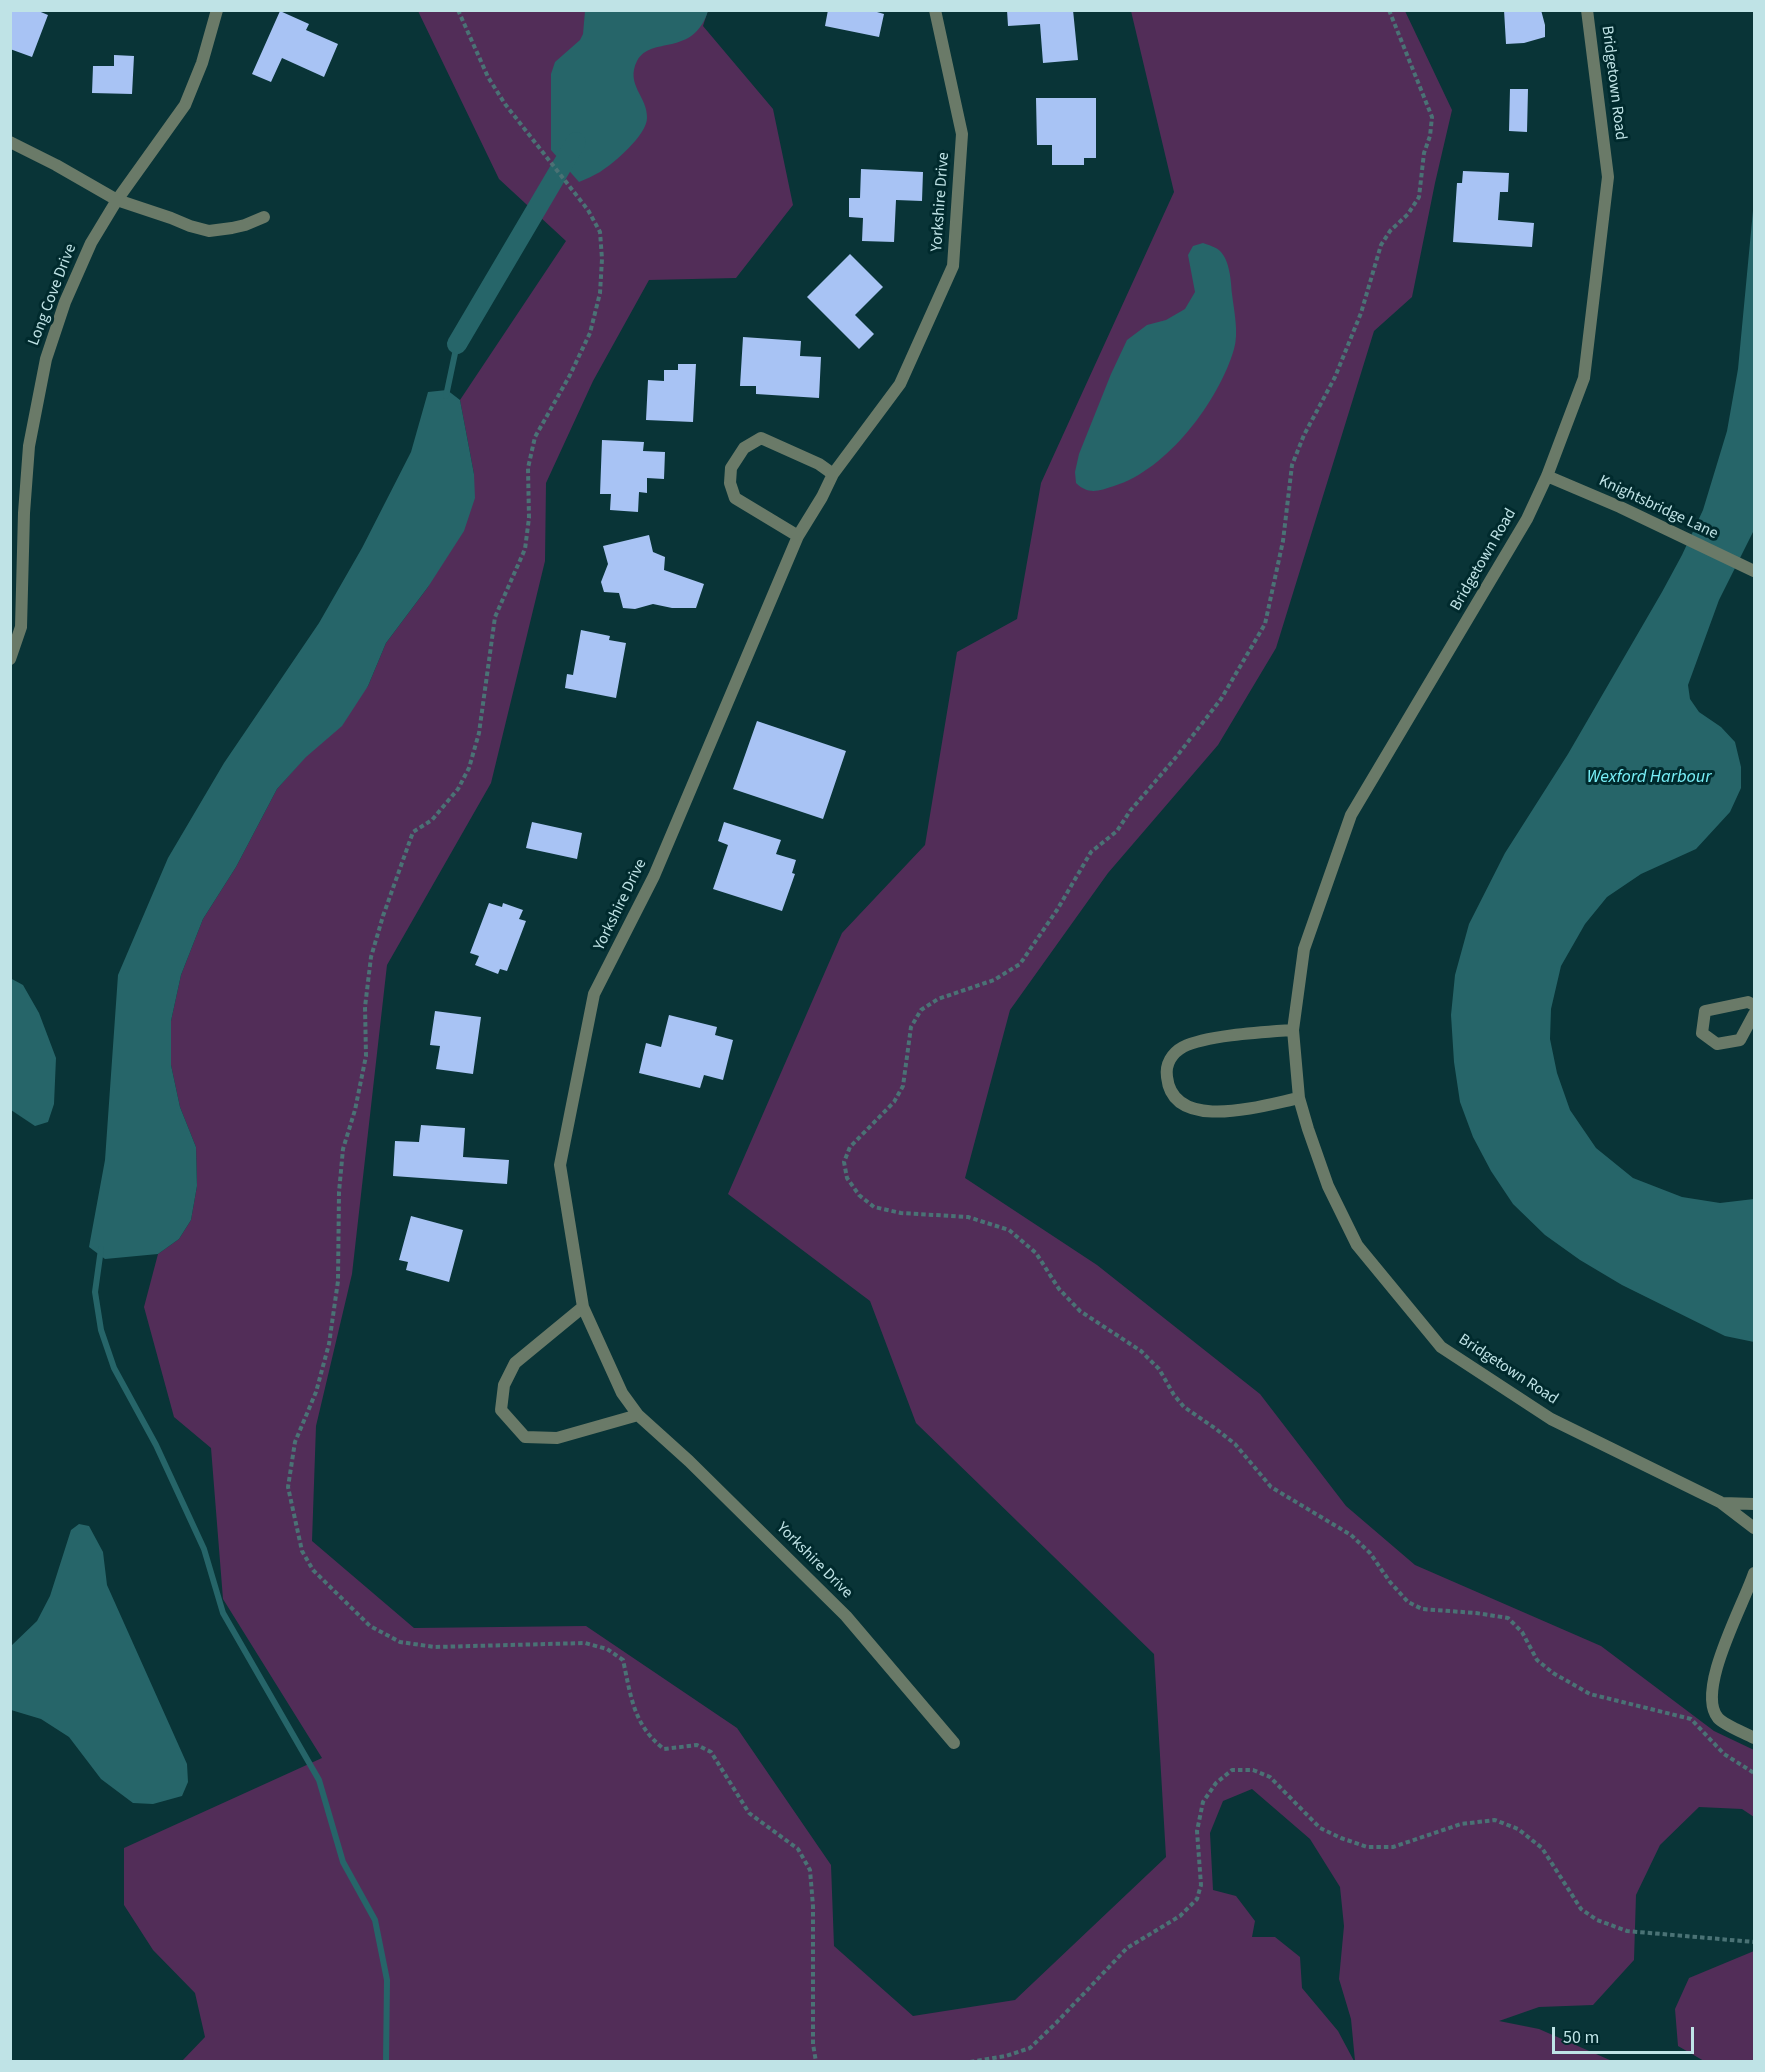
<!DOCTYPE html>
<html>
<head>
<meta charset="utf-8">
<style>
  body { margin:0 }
  #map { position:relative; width:1765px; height:2072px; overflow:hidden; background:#093437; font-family:"Source Sans 3",sans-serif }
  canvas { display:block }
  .frame { position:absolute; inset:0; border:12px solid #bfe3e6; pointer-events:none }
  .scale { position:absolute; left:1552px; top:2027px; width:142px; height:27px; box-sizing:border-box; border:3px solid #bfe3e6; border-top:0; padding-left:8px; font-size:18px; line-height:21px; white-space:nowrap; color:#bfe3e6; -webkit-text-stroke:4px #002a2d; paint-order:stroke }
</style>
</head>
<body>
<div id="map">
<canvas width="1765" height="2072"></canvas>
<div class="frame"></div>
<div class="scale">50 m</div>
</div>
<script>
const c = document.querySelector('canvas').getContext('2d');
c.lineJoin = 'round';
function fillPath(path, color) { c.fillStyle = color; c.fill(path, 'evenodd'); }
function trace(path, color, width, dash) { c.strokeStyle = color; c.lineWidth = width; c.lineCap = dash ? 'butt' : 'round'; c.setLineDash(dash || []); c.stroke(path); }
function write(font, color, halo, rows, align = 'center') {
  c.font = font + ' "Source Sans 3",sans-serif'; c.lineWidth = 6; c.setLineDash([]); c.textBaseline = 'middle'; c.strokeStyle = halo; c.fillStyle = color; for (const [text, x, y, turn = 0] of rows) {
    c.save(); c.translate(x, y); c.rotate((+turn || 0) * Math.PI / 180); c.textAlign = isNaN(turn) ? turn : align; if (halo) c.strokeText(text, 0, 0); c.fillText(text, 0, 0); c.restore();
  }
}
const green = new Path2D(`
  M708 10 703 26 773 109 793 205 736 278 649 280 593 381 546 483 545 561 491 783 387 965 352 1274 316 1426 312 1541 414 1628 586 1626 737 1728 831 1865 834 1946 913 2016 1015 2000 1166 1857 1154 1654 916 1423 870 1301 728 1194 842 933 925 845 957 652 1017 619 1041 483 1174 192 1131 11H1405L1452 110 1435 183 1412 297 1374 331 1276 648 1218 745 1108 873 1010 1010 965 1178 1097 1265 1260 1394 1346 1506 1415 1565 1601 1646 1714 1731 1754 1750V1817L1742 1809 1699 1807 1660 1845 1636 1895 1634 1960 1593 2005 1539 2007 1499 2021 1539 2029 1612 2061H1355L1351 2019 1339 1979 1344 1926 1340 1887 1310 1839 1252 1789 1223 1801 1210 1833 1213 1890 1236 1896 1255 1921 1252 1937H1275L1300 1957 1302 1988 1338 2031 1354 2061H182L205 2037 195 1993 153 1950 124 1905V1848L322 1758 223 1599 211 1448 174 1417 144 1307 158 1254 179 1239 191 1220 197 1186 196 1147 180 1107 171 1065V1021L181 975 203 919 236 867 277 789 368 686 386 643 428 587 474 474 460 400 566 241 499 179 418 11Z
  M1754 1951V2061H1704L1678 2046 1675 2009 1689 1978Z`);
const water = new Path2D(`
  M585 11H708C693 58 651 35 637 61 625 85 648 97 647 118 647 135 614 163 600 172 593 176 586 179 579 182L551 150V74L555 62 580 40 583 34Z
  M1754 200V530L1719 600 1688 685 1690 699 1699 712 1721 727 1735 742 1741 767V788L1730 812 1696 849 1641 874 1607 897 1585 924 1561 966 1551 1009 1550 1039 1557 1073 1570 1110 1596 1148 1633 1178 1682 1197 1720 1203 1754 1199V1342L1725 1336 1622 1285 1580 1260 1545 1235 1513 1204 1491 1171 1473 1137 1460 1102 1454 1062 1451 1015 1455 975 1469 924 1505 853 1568 754 1662 592 1682 555 1703 510 1727 431 1738 369Z
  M1203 243C1208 245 1216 247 1220 251 1230 261 1231 281 1232 294 1234 311 1239 333 1234 349 1219 401 1167 470 1114 486 1099 491 1088 495 1076 483L1075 472 1079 454 1111 374 1127 340 1147 325 1166 320 1185 309 1195 292 1188 255 1193 246Z
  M447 390 460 400 474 474 475 498 464 531 428 587 386 643 368 686 342 726 306 757 277 789 236 867 203 919 181 975 171 1021V1065L180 1107 196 1147 197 1186 191 1220 179 1239 158 1254 105 1259 89 1247 105 1160 118 975 168 858 224 763 319 623 362 548 411 452 428 392Z
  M10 978 23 985 39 1013 56 1058 54 1104 48 1122 35 1126 11 1110Z
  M79 1524 89 1526 103 1552 107 1585 187 1764 188 1782 182 1796 153 1804 133 1803 101 1779 69 1737 41 1719 11 1710V1646L37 1621 50 1596 71 1530Z`);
const stream = new Path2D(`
  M446 396 457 344
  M101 1249 95 1292 101 1330 114 1368 156 1445 204 1549 223 1613 319 1780 343 1862 375 1920 387 1980 386 2062`);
const canal = new Path2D(`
  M457 344 576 142`);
const building = new Path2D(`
  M10 10H36L48 15 32 57 10 49Z
  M828 10H870L884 14 879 37 825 26Z
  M1007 10H1073L1078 60 1043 63 1040 24 1008 26Z
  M1504 10H1541L1545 25V37L1524 43 1506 44Z
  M280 11 309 24 306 30 338 44 324 77 282 58 271 82 252 74Z
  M114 55 134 56 132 94 92 93 93 66H114Z
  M1510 89H1528L1527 132 1509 131Z
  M1036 98H1096V158H1084V165H1052V145H1037Z
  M861 169 923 172 922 201 896 200 894 242 862 241 863 218 849 217V198H860Z
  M1463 171 1509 173 1508 192H1500L1498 220 1534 223 1532 247 1453 242 1457 183H1462Z
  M850 254 883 287 855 315 874 334 859 349 807 297Z
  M743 337 801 341 800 356 821 357 819 398 756 394V386H740Z
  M678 364H696L693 422 646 420 648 380 664 381V370H678Z
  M602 440 644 442 643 451 665 452 664 479 647 478V493L639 492 638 512 610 510 611 494H600Z
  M649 535 653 552 665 557 664 570 704 584 696 608H672L653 604 635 609 623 608 619 593 604 592 601 582 608 564 603 546Z
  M581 630 610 636 609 640 626 643 616 698 565 688 567 674 573 675Z
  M757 721 846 751 823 819 733 789Z
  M532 822 582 833 577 859 526 848Z
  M724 822 781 840 776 854 796 860 792 873 795 874 782 911 713 889 728 845 718 841Z
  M489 903 502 907 503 903 523 910 519 919 526 921 507 971 500 969 498 974 475 965 479 956 470 953Z
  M435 1011 481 1017 473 1074 436 1069 440 1046 430 1045Z
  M669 1015 717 1027 715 1035 733 1040 723 1080 704 1075 700 1088 639 1073 646 1043 661 1047Z
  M421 1125 465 1128 463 1157 509 1160 507 1184 393 1176 395 1141 419 1142Z
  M411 1216 463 1230 449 1282 406 1270 408 1262 399 1260Z`);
const path = new Path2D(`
  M458 10 488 77 505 104 588 210 600 232 602 259 600 293 590 333 570 375 535 437 528 468 529 518 525 549 495 617 479 733 469 768 458 789 432 820 413 832 383 916 371 957 365 1007 366 1056 355 1110 343 1149 339 1192 338 1281 329 1344 316 1392 295 1442 288 1487 302 1551 313 1570 370 1626 400 1642 435 1647 585 1643 607 1649 623 1660C631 1696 633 1725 664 1749L697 1745 711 1752 749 1813 798 1849 810 1870 813 1906V2044L816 2062
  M1389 10 1432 117 1430 136 1424 153 1419 197 1408 214 1390 231 1381 245 1361 313 1335 377 1304 435 1292 465 1283 541 1265 624 1221 699 1177 756 1130 811 1117 831 1091 852 1057 910 1020 964 994 980 938 999 921 1010 911 1027 903 1086 894 1102 850 1147 844 1162 847 1178 859 1195 874 1207 901 1213 968 1217 1009 1230 1036 1253 1059 1289 1080 1311 1141 1351 1159 1369 1174 1395 1184 1407 1216 1429 1235 1444 1271 1487 1351 1535 1370 1553 1390 1582 1408 1602 1422 1609 1476 1613 1508 1618 1522 1632 1537 1660 1553 1673 1590 1694 1691 1719 1724 1754 1754 1773
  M970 2062 1006 2056 1030 2048 1056 2023 1127 1948 1180 1916 1197 1899 1201 1885 1197 1831 1203 1802 1216 1783 1232 1770H1253L1270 1777 1320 1828 1341 1838 1367 1847H1393L1461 1824 1495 1820 1518 1829 1542 1848 1581 1909 1597 1920 1627 1931 1754 1942`);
const minor = new Path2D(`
  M935 10 962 134 953 266 900 384 833 474 822 497 798 536 654 876 594 994 560 1165 583 1307 622 1393 638 1415 689 1461 846 1616 954 1743
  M1587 10 1608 177 1584 378 1547 476 1527 519 1351 815 1304 949 1293 1030 1299 1098 1308 1129 1328 1186 1357 1245 1441 1347 1551 1419 1720 1502 1754 1528
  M10 142 56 165 117 200 171 218 190 226 209 231 232 228 245 225 264 217
  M1547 476 1620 507 1754 571
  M798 536 735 498 730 483 731 468 744 448 761 438 819 464 833 474
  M10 659 21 627 24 513 29 446 46 359 65 302 91 243 117 200 185 105 202 63 217 10
  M1754 1005 1748 1002 1705 1011 1702 1033 1717 1044 1740 1040 1754 1014
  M1293 1030C1265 1032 1207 1035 1183 1047 1172 1053 1165 1064 1167 1077 1173 1134 1264 1105 1299 1098
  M583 1307 515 1363 504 1385 501 1410 525 1437 557 1438 638 1415
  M1723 1503 1754 1504
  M1754 1573C1744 1604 1695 1691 1718 1718 1724 1725 1745 1733 1754 1738`);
const streetNames = [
  ["Bridgetown Road",1613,83,83],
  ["Yorkshire Drive",941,202,-86],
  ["Long Cove Drive",53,295,-69],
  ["Knightsbridge Lane",1658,508,25],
  ["Bridgetown Road",1484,560,-60],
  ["Yorkshire Drive",621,905,-64],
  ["Bridgetown Road",1508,1370,33],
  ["Yorkshire Drive",814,1561,45]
];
const waterNames = [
  ["Wexford Harbour",1649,778]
];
fillPath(green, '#522d58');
fillPath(water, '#266569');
trace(stream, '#266569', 6);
trace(canal, '#266569', 20);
fillPath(building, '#a8c3f4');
trace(path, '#4a7275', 4, [4.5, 3]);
trace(minor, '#6a7a68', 12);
write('16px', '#bfe3e6', '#002a2d', streetNames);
write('italic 18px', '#79f1f9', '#002a2d', waterNames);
</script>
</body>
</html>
